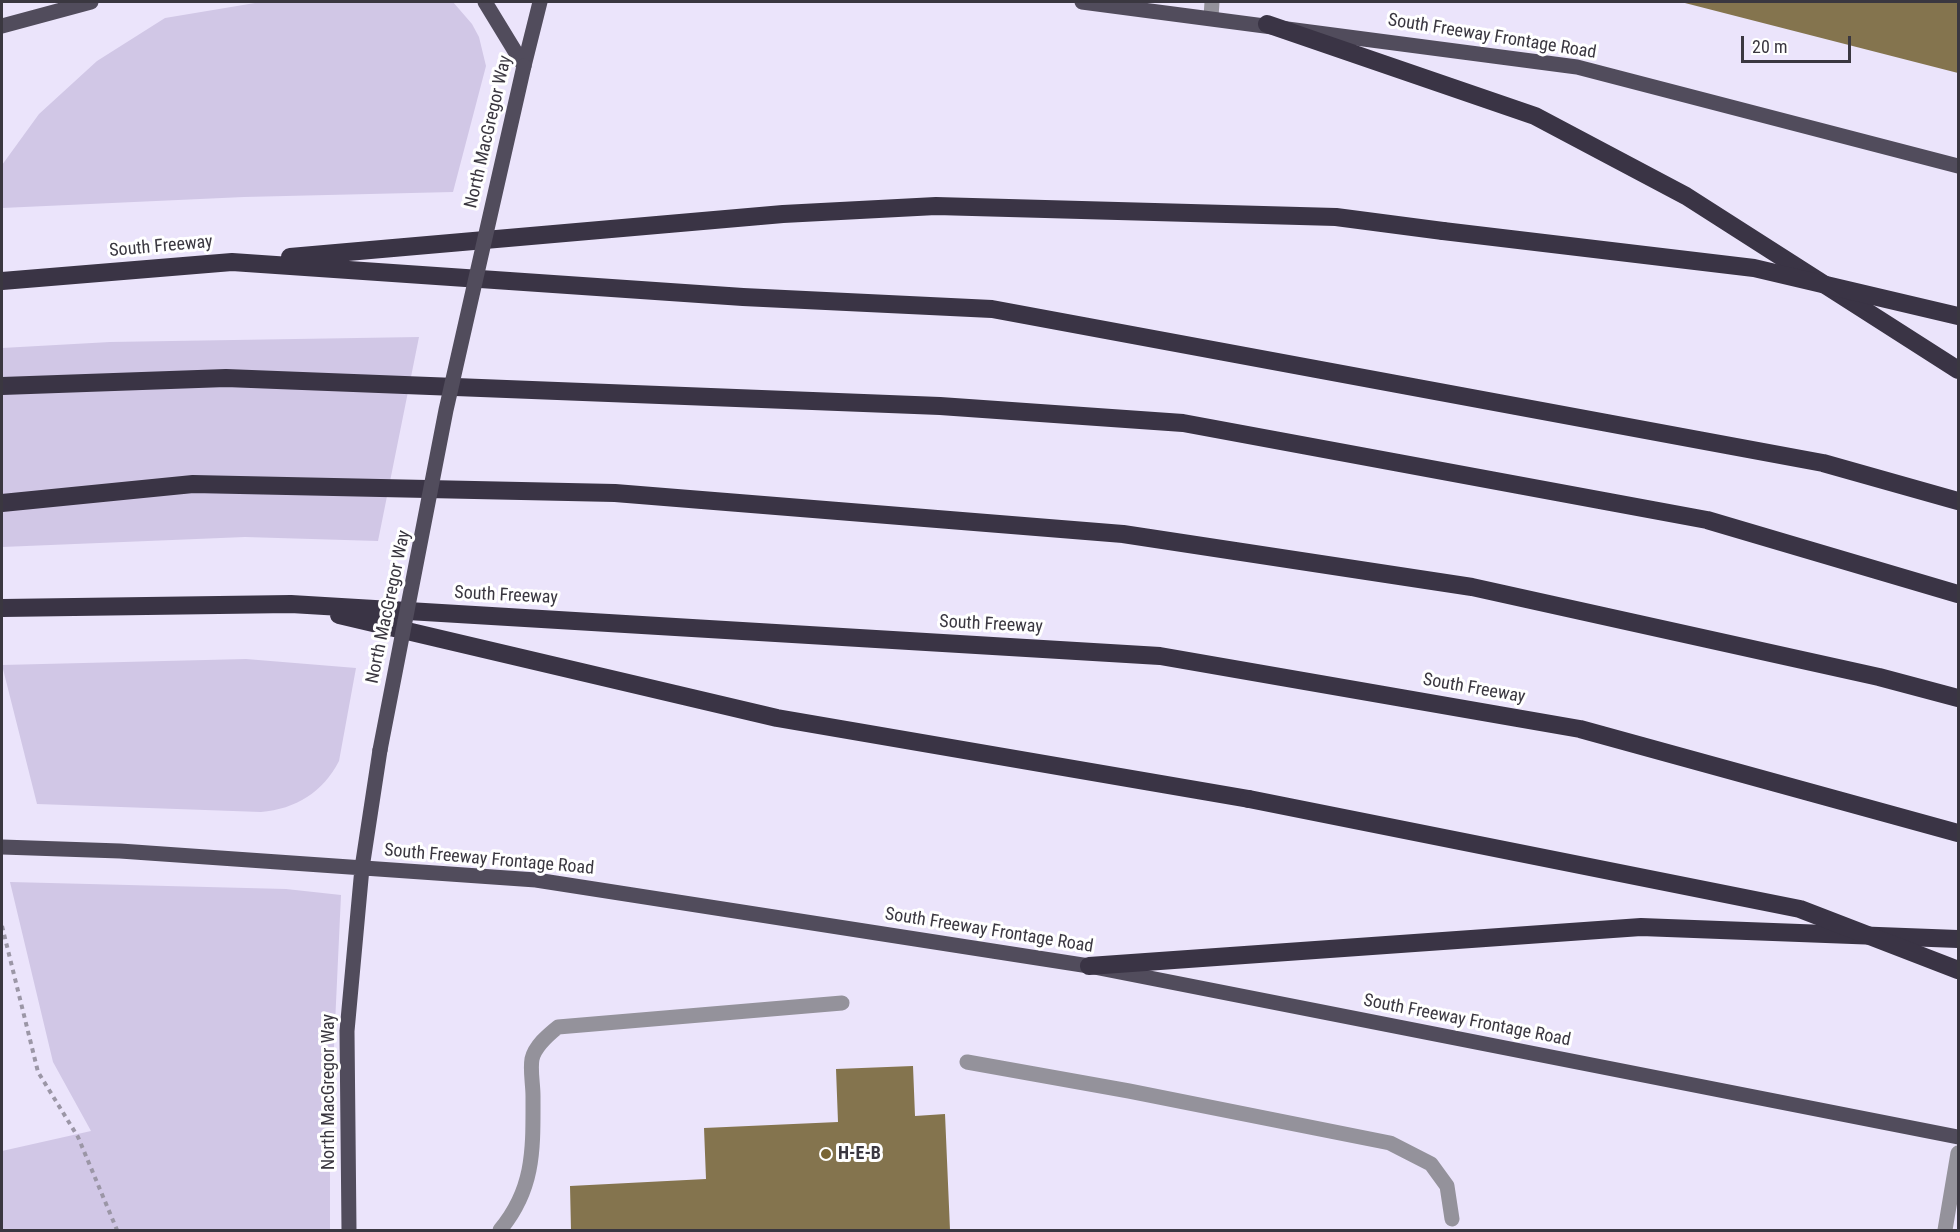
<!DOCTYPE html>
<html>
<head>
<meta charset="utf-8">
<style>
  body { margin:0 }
  #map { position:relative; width:1960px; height:1232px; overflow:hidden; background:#ebe4fb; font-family:"Roboto Condensed",sans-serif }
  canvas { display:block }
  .frame { position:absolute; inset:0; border:3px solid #3a3740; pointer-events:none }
  .scale { position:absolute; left:1741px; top:36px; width:110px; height:27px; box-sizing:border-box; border:3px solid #3a3740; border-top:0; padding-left:8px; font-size:18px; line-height:21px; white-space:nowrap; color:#3a3740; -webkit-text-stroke:4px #fff; paint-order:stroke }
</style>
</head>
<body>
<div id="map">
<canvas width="1960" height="1232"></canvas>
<div class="frame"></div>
<div class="scale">20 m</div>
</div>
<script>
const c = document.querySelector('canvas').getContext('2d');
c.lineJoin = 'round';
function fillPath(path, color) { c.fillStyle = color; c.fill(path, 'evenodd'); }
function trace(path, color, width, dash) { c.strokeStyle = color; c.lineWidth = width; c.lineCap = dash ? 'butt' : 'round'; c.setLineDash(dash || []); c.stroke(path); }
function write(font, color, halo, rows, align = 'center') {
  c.font = font + ' "Roboto Condensed",sans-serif'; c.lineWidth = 6; c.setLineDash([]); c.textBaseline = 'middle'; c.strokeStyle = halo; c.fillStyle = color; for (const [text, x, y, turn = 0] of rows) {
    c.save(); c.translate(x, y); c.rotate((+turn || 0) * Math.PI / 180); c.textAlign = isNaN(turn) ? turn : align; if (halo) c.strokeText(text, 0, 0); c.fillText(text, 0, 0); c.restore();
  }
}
const green = new Path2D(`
  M261 2H453L472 24 479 37 486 66 453 192 244 197 2 208V165L39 114 97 61 165 18Z
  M419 337 378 541 245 537 2 547V348L110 342Z
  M246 659 356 668 339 761C323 792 296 809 261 812L37 804 2 665Z
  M10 882 286 889 341 895 330 1132V1230H2V1151L91 1131 53 1062Z`);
const building = new Path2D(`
  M1681 2H1958V73Z
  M913 1066 915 1116 945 1114 950 1230H571L570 1186 706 1179 704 1128 838 1122 836 1069Z`);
const path = new Path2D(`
  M2 926 38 1072 78 1137 117 1230`);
const minor = new Path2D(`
  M1211 17 1212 2
  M967 1062 1129 1091 1390 1143 1431 1164 1447 1186 1452 1219
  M500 1230C535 1188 533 1148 533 1096 533 1084 530 1070 532 1059 535 1046 548 1035 558 1027L842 1003
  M1945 1230 1958 1153`);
const major = new Path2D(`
  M485 2 524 66
  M1082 2 1577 67 1958 166
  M524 66 540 2
  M2 847 120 851 536 880 1089 966 1958 1137
  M349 1230 347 1031 362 868 380 750`);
const highway = new Path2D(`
  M1267 24 1535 116 1686 196 1958 370
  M290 257 783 214 936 206 1336 217 1443 231
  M2 281 232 262 743 297 992 309 1823 463 1958 501
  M2 386 226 378 940 406 1183 423 1707 520 1958 594
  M2 503 193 484 615 493 1123 534 1472 587 1879 677 1958 698
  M2 608 291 604 1160 656 1580 729 1958 833
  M339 615 777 718 1249 799
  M1089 966 1641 927 1958 939`);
const majorBridge = new Path2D(`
  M2 26 91 2
  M380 750 446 410 524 66`);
const highwayBridge = new Path2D(`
  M1443 231 1754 268 1958 316
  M1249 799 1800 909 1958 970`);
const markers = [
  [826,1154,6,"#796534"]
];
const streetNames = [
  ["South Freeway Frontage Road",1492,37,9],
  ["North MacGregor Way",489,132,-77],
  ["South Freeway",161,247,-5],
  ["South Freeway",506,596,3],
  ["North MacGregor Way",389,607,-78],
  ["South Freeway",991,625,3],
  ["South Freeway",1474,689,10],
  ["South Freeway Frontage Road",489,860,5],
  ["South Freeway Frontage Road",989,931,9],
  ["South Freeway Frontage Road",1467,1021,11],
  ["North MacGregor Way",329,1092,-90]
];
const poiNames = [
  ["H-E-B",838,1154]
];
fillPath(green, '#d1c7e6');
fillPath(building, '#84744e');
trace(path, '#9b96a6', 4, [4.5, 4.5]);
trace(minor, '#94929b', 15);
trace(major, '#514c5c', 15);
trace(highway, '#3a3445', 18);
trace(majorBridge, '#514c5c', 15);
trace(highwayBridge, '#3a3445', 18);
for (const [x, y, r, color] of markers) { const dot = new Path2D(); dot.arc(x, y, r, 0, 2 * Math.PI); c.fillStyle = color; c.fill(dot); trace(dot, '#fff', 2); }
write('18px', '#3a3740', '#fff', streetNames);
write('bold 18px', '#3a3740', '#fff', poiNames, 'left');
</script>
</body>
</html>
